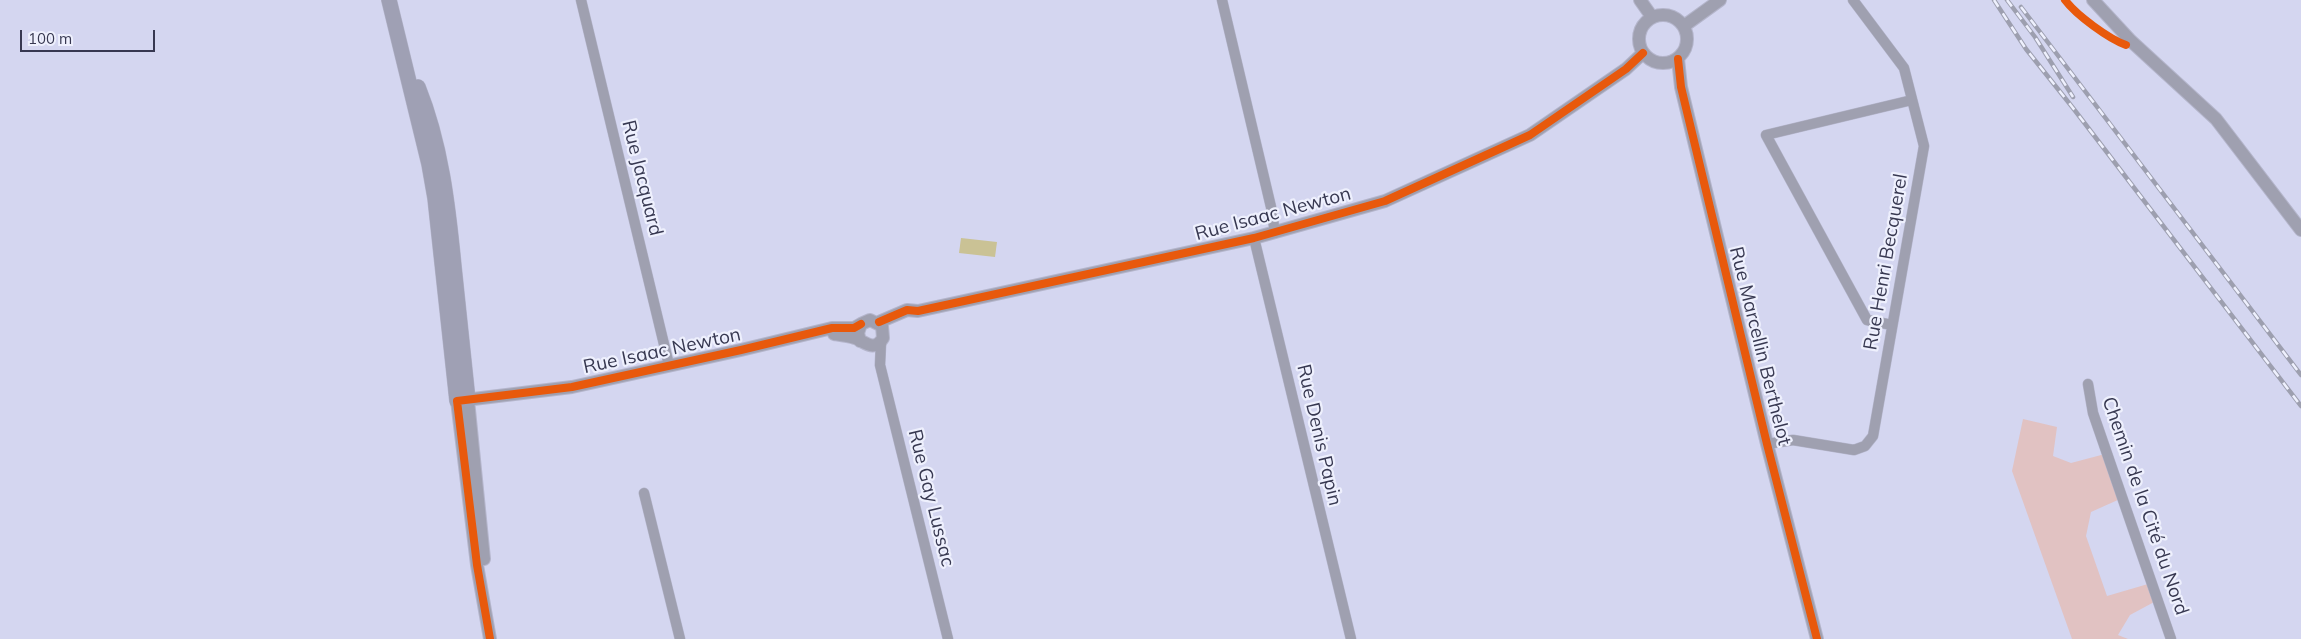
<!DOCTYPE html>
<html>
<head>
<meta charset="utf-8">
<style>
  body { margin:0 }
  #map { position:relative; width:2301px; height:639px; overflow:hidden; background:#d4d6f0; font-family:Mulish,sans-serif }
  canvas { display:block }
  .scale { position:absolute; left:20px; top:30px; width:135px; height:22px; box-sizing:border-box; border:2px solid #373851; border-top:0; padding-left:6px; font-size:15px; line-height:18px; white-space:nowrap; color:#373851; -webkit-text-stroke:4px #eef0fd; paint-order:stroke }
</style>
</head>
<body>
<div id="map">
<canvas width="2301" height="639"></canvas>
<div class="scale">100 m</div>
</div>
<script>
const c = document.querySelector('canvas').getContext('2d');
c.lineJoin = 'round';
function fillPath(path, color) { c.fillStyle = color; c.fill(path, 'evenodd'); }
function trace(path, color, width, dash) { c.strokeStyle = color; c.lineWidth = width; c.lineCap = dash ? 'butt' : 'round'; c.setLineDash(dash || []); c.stroke(path); }
function write(font, color, halo, rows, align = 'center') {
  c.font = font + ' Mulish,sans-serif'; c.lineWidth = 4.5; c.setLineDash([]); c.textBaseline = 'middle'; c.strokeStyle = halo; c.fillStyle = color; for (const [text, x, y, turn = 0] of rows) {
    c.save(); c.translate(x, y); c.rotate((+turn || 0) * Math.PI / 180); c.textAlign = isNaN(turn) ? turn : align; if (halo) c.strokeText(text, 0, 0); c.fillText(text, 0, 0); c.restore();
  }
}
const green = new Path2D(`
  M2023 419 2057 427 2053 456 2071 463 2105 454 2120 499 2091 512 2086 536 2107 596 2148 584 2156 601 2130 615 2118 635 2128 639H2072L2012 471Z`);
const water = new Path2D(`
  M961 238 997 242 995 257 959 253Z`);
const minor = new Path2D(`
  M581 0 669 365
  M1222 0 1271 207 1275 233
  M1254 238 1351 639
  M1892 325 1867 320 1766 135 1912 100
  M881 342 880 365 948 639
  M2088 384 2093 413 2171 639
  M1767 444 1793 440 1854 450 1865 446 1873 436 1924 146 1904 68 1853 0
  M644 493 680 639`);
const tertiary = new Path2D(`
  M1640 0 1652 17
  M2093 0 2131 41 2216 119 2301 230
  M1639 39a24 24 0 1 1 48 0a24 24 0 1 1-48 0Z
  M1684 26 1720 0
  M1678 59 1681 87 1767 444 1817 639
  M879 322 907 310 918 311 1254 238 1385 201 1530 135 1626 69 1643 53
  M834 334C841 335 849 336 855 338 866 343 875 352 883 338L882 326 870 320 861 324 858 333 860 341
  M468 400 484 559
  M490 639 477 565 457 401 572 387 741 350 832 328H854L861 324`);
const secondary = new Path2D(`
  M389 0 429 164 435 198 457 401
  M418 87C441 144 448 205 454 267 459 311 463 356 468 400`);
const rail = new Path2D(`
  M1994 0 2026 49 2073 108 2301 406
  M2007 0 2035 37 2073 97
  M2021 7 2301 375`);
const cycleway = new Path2D(`
  M2065 0C2076 15 2109 39 2126 45
  M1678 59 1681 87 1767 444 1817 639
  M879 322 907 310 918 311 1254 238 1385 201 1530 135 1626 69 1643 53
  M490 639 477 565 457 401 572 387 741 350 832 328H854L861 324`);
const streetNames = [
  ["Rue Jacquard",642,178,76],
  ["Rue Isaac Newton",1273,214,-15],
  ["Rue Henri Becquerel",1886,262,-80],
  ["Rue Marcellin Berthelot",1760,346,76],
  ["Rue Isaac Newton",662,351,-12],
  ["Rue Denis Papin",1319,435,77],
  ["Rue Gay Lussac",931,498,76],
  ["Chemin de la Cité du Nord",2145,506,71]
];
fillPath(green, '#e1c2c2');
fillPath(water, '#cac295');
trace(minor, '#b4b5cb', 11);
trace(tertiary, '#b4b5cb', 14);
trace(secondary, '#b4b5cb', 16);
trace(minor, '#9fa0b0', 10);
trace(tertiary, '#9fa0b0', 12);
trace(secondary, '#9fa0b4', 15);
trace(rail, '#9d9faf', 4.5);
trace(rail, '#eef0fd', 2.5, [8]);
trace(cycleway, '#e8590c', 8);
write('19px', '#373851', '#eef0fd', streetNames);
</script>
</body>
</html>
